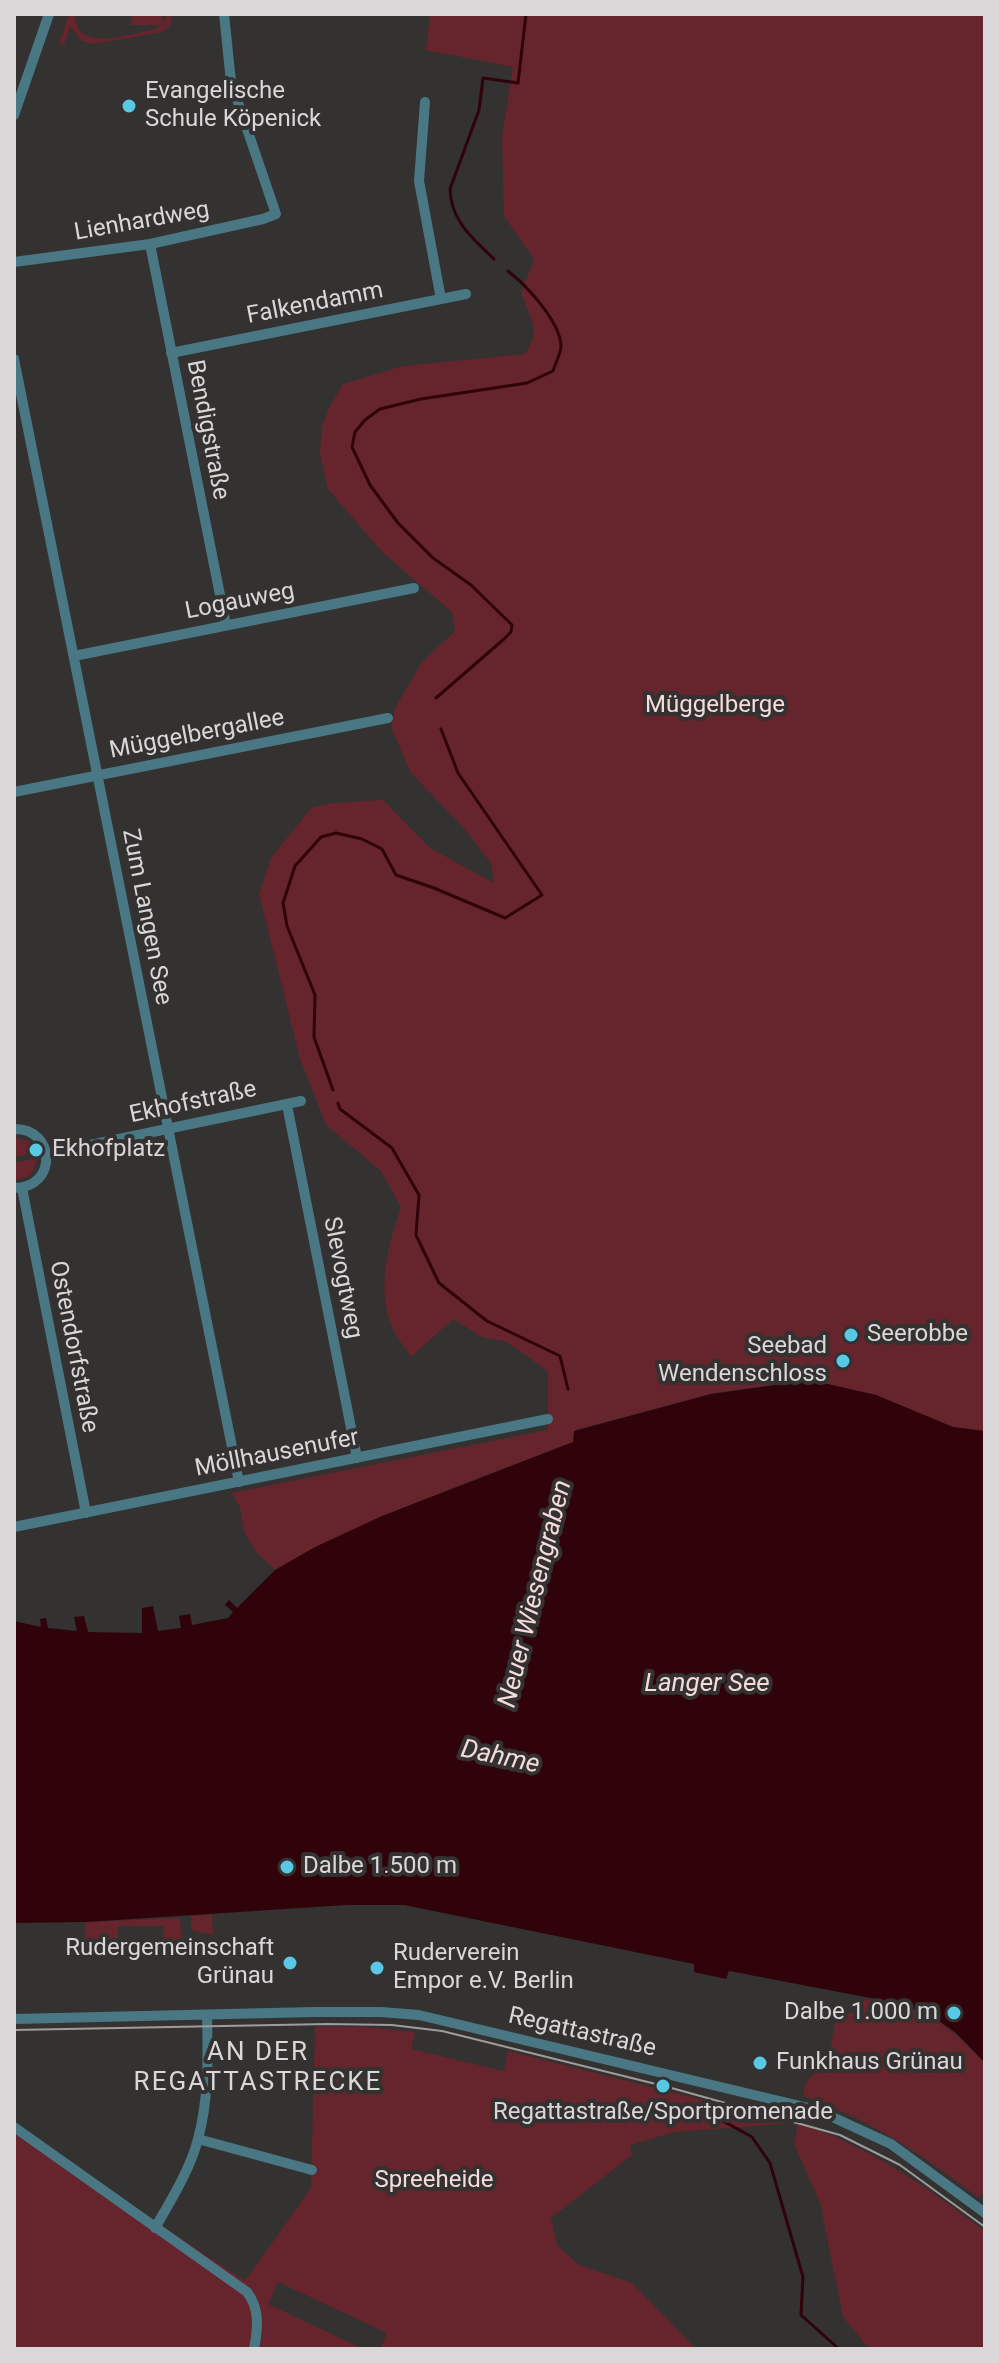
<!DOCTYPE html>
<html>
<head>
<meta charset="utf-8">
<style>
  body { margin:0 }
  #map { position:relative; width:999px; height:2363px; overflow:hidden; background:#343131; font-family:Roboto,sans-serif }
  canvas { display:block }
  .frame { position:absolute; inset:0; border:16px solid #d9d7d7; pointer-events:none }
</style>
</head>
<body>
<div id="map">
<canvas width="999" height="2363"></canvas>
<div class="frame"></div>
</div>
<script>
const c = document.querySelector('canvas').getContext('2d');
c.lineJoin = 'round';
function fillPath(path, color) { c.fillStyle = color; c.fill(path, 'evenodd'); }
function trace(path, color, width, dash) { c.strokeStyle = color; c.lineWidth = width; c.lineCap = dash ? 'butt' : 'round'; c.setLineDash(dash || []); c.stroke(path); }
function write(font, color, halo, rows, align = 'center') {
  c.font = font + ' Roboto,sans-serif'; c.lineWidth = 8; c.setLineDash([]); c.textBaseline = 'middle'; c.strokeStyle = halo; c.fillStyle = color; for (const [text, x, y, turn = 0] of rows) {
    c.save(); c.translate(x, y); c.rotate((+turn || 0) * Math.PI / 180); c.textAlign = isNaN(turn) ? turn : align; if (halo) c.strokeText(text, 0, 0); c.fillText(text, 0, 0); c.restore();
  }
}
const green = new Path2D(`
  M69 14H75C75 55 132 33 156 29L163 25H131V14H162L163 24 167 14 172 16 170 26 162 32 94 44 82 41 70 26 64 45 59 44Z
  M430 14H985V1431L953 1427 876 1395 810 1380 714 1393 575 1430 573 1442C472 1481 370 1516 275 1570L256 1552 244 1532 240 1507 231 1493 548 1430V1371L507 1342 482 1337 453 1319 411 1357C405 1347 395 1336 391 1325 377 1286 388 1245 401 1207L381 1171 326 1125 300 1059 259 894 271 858 311 808 332 803 383 800 430 848 494 883 491 863 463 827 411 773 391 727 396 706 422 662 455 631 452 612 383 553 328 489 320 454 322 426 330 406 343 384 403 366 525 354C542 330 530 318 521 293L534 259 504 216 502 137 513 67 426 50Z
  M14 1137 31 1142 38 1152 14 1157Z
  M38 1158 31 1175 14 1181V1163Z
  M212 1915 213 1935 191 1930V1916Z
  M180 1918 182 1948H164L163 1926H118L117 1949 109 1950 85 1944V1924L87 1922Z
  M865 1999C923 2006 945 2021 985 2063V2191L979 2198C921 2154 873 2121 803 2096L806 2082 829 2057 835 2022 858 2009Z
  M315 2027H365L415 2032 411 2049 504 2071 508 2051 795 2123 675 2132 630 2145 632 2155 551 2218 557 2245 579 2265 632 2283 696 2349H380L387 2333 278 2282 268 2304 363 2349H14V2128L245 2281 311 2188Z
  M798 2123C870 2146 926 2187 985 2231V2349H872L865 2344 843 2317 820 2203 794 2144Z`);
const water = new Path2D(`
  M810 1380 876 1395 953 1427 985 1431V2063L956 2033 929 2014 897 2003 729 1971 726 1979 694 1972V1964L404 1905H346L86 1922 14 1923V1621L41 1627 40 1619 46 1618 48 1628 77 1631 74 1617 84 1616 88 1632 142 1633V1608L153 1606 158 1631 181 1628 179 1616 190 1614 192 1625 228 1618 233 1612 225 1605 229 1600 237 1608 275 1570 315 1547 382 1516 573 1442 574 1431 711 1394Z`);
const stream = new Path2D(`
  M494 259C472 238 451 221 450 189L479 110 483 78 518 83 526 14
  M436 698 504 639 511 632 512 625 471 585 433 558 398 523 370 485 352 447 355 432 365 420 380 409 421 399 527 383 553 371C555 364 561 353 561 346 560 321 526 285 508 271
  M333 1090 314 1037 315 995 287 926 283 903 295 866 321 837 336 833 362 839 382 849 396 875 434 888 505 918 542 895 458 773 441 729
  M338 1103 340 1109 392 1148 419 1195 416 1235 439 1283 487 1321 560 1356 568 1389
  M714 2116 752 2137 770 2163 803 2277 801 2315 839 2349`);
const minor = new Path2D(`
  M425 102 419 181 441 299
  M14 115 49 14
  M150 244 226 625
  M14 262 150 244 263 219 276 214 231 82 224 14
  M171 353 466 294
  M14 359 239 1482
  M74 656 414 588
  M14 792 388 718
  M287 1105 357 1458
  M14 1129C56 1128 58 1188 14 1188
  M47 1154 301 1101
  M22 1188 86 1513
  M14 1527 548 1419
  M14 2019 314 2012H381L419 2015 817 2110 891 2144 985 2213
  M14 2127 247 2292C260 2309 258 2328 254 2349
  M198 2139 312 2170
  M155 2228C171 2200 190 2170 198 2139 209 2099 208 2055 207 2015`);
const tram = new Path2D(`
  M14 2030 328 2024 392 2025 442 2031 668 2087 840 2135 900 2165 985 2227`);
const markers = [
  [129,106,8,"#59c8e4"],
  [36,1150,8,"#59c8e4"],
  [851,1335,8,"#59c8e4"],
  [843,1361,8,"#59c8e4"],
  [287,1867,8,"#59c8e4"],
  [290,1963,8,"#59c8e4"],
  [377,1968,8,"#59c8e4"],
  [954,2013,8,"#59c8e4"],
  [760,2063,8,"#59c8e4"],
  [663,2086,8,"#59c8e4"]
];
const poiNames = [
  ["Evangelische",145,92],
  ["Schule Köpenick",145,120],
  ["Ekhofplatz",52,1150],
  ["Seerobbe",867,1335],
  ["Seebad",827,1347,"right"],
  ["Wendenschloss",827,1375,"right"],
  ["Dalbe 1.500 m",303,1867],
  ["Rudergemeinschaft",274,1949,"right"],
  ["Grünau",274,1977,"right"],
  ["Ruderverein",393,1954],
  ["Empor e.V. Berlin",393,1982],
  ["Dalbe 1.000 m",938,2013,"right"],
  ["Funkhaus Grünau",776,2063],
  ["Regattastraße/Sportpromenade",663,2113,"center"]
];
const streetNames = [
  ["Lienhardweg",142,222,-10],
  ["Falkendamm",315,304,-11],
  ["Bendigstraße",207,430,79],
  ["Logauweg",240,602,-11],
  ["Müggelbergallee",197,735,-11],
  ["Zum Langen See",146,917,79],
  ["Ekhofstraße",193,1103,-12],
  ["Slevogtweg",342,1278,79],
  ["Ostendorfstraße",73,1347,79],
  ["Möllhausenufer",277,1454,-11],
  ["Regattastraße",582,2033,13]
];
const parkNames = [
  ["Müggelberge",715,706],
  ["Spreeheide",434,2181]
];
const waterNames = [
  ["Neuer Wiesengraben",536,1594,-76],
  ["Langer See",707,1684],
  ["Dahme",500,1758,12]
];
const neighbourhoodNames = [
  ["AN DER",258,2053],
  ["REGATTASTRECKE",258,2083]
];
fillPath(green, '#66252c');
fillPath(water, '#30030a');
trace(stream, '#30030a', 3);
trace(minor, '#497884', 10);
trace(tram, '#9e9b9b', 2);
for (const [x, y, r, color] of markers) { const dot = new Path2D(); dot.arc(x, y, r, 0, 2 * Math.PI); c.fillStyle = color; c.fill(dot); trace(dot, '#343131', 3); }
write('24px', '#d9d7d7', '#343131', poiNames, 'left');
write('24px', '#d9d7d7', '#343131', streetNames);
write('24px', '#f7dcdc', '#343131', parkNames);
write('italic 26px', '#f6dbdb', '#343131', waterNames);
c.letterSpacing = '2px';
write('26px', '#d9d7d7', '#343131', neighbourhoodNames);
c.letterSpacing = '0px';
</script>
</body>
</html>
